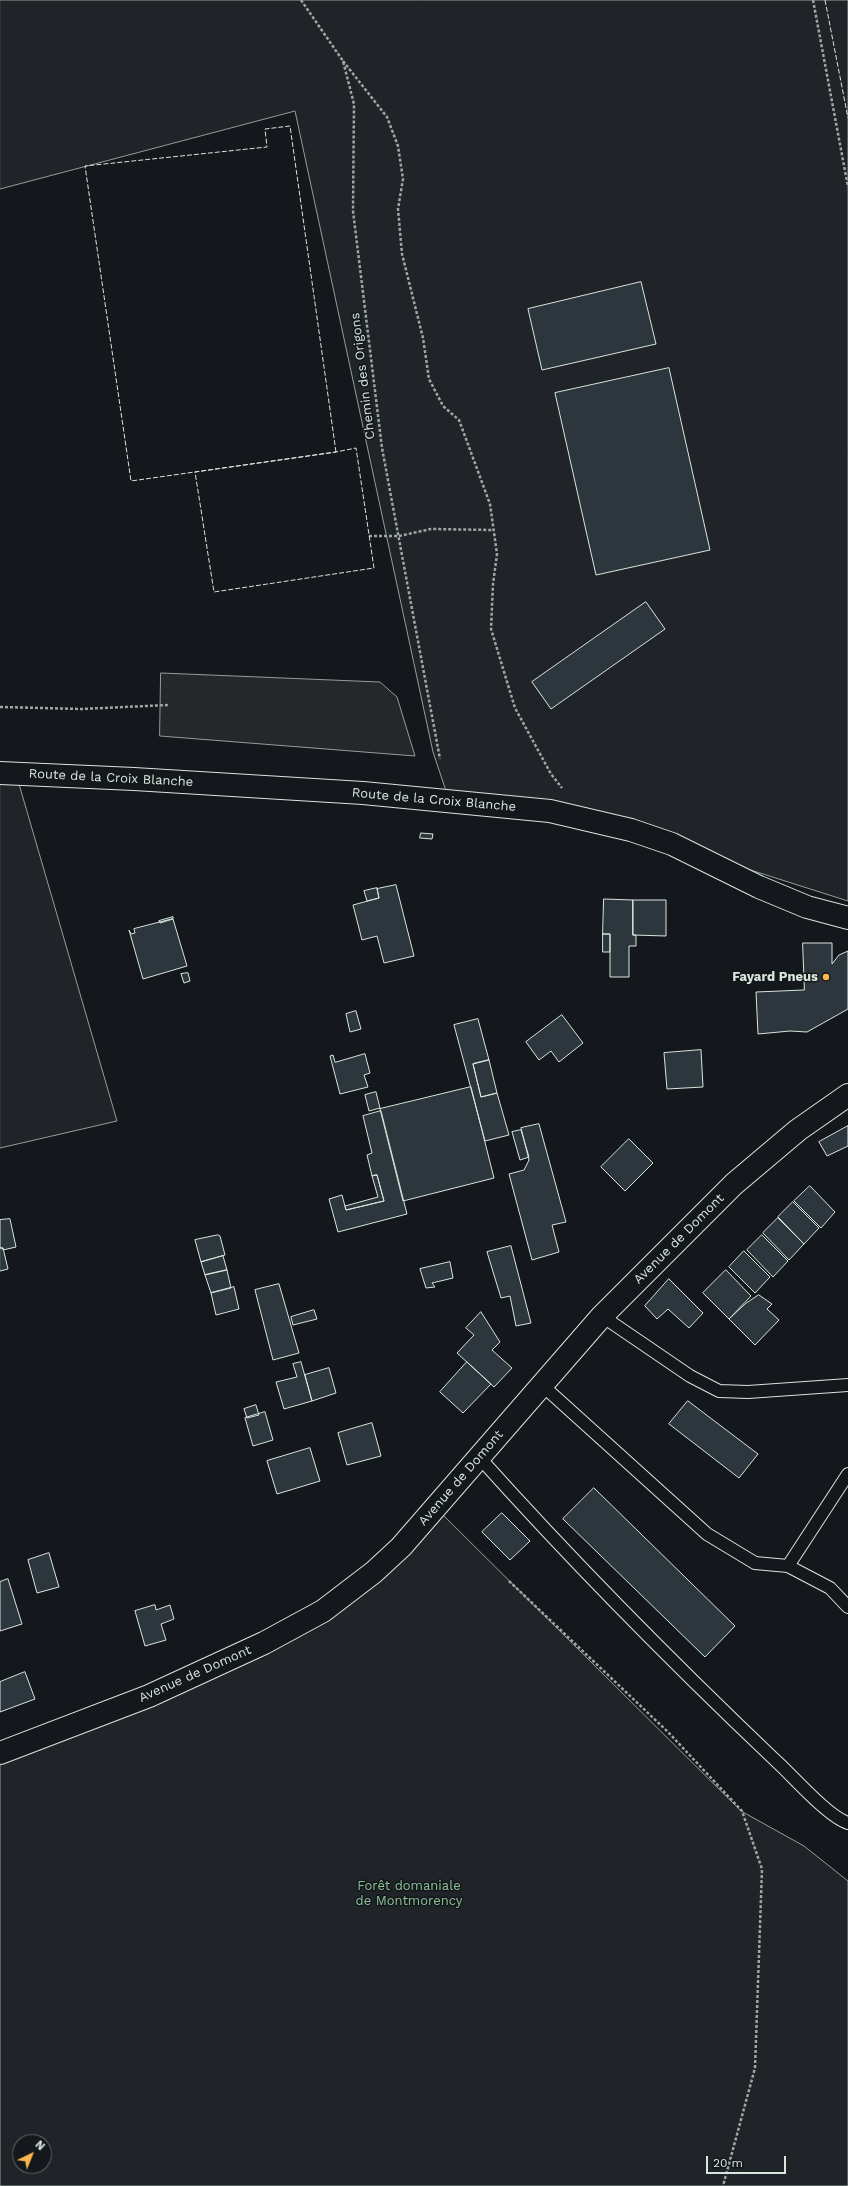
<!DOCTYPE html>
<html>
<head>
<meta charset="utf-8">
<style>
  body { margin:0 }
  #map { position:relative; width:848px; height:2186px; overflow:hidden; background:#14181c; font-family:"Work Sans",sans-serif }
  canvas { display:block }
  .north { position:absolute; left:12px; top:2134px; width:40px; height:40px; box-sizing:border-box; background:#14181c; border:1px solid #626a69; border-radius:50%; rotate:43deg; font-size:11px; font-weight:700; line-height:16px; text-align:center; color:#d8e6dc }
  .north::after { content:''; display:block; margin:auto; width:14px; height:18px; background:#ffb74d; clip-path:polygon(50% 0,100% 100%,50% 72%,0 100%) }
  .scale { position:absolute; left:706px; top:2156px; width:80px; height:18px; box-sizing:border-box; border:2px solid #d8e6dc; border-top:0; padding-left:5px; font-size:12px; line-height:14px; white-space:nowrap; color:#d8e6dc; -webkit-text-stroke:3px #14181c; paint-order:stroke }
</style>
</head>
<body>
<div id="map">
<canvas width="848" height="2186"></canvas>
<div class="north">N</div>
<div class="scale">20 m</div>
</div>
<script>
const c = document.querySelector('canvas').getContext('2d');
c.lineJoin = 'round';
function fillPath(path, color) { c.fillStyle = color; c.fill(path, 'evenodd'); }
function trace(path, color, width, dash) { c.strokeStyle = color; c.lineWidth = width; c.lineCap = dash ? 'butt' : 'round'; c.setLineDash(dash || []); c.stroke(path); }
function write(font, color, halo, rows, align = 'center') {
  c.font = font + ' "Work Sans",sans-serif'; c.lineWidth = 3; c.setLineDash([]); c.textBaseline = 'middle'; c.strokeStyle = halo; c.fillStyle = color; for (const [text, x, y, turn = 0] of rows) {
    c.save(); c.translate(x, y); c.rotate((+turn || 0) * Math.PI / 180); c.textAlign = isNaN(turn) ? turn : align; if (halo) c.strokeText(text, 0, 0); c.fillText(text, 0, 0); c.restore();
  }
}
const green = new Path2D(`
  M0 0H848V901L584 817 449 800 433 752 295 111 0 189Z
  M0 782 19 784 117 1121 0 1148Z
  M435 1507 741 1811 804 1846 848 1881V2186H0V1751L323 1611ZM20 2142H44V2166H20Z`);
const parking = new Path2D(`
  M161 673 380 682 397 697 415 756 160 736Z`);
const building = new Path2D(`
  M641 282 656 344 542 370 528 309Z
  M669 368 710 550 596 575 555 393Z
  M646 602 665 629 551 709 532 682Z
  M421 833 433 834 432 839 420 838Z
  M396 885 414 956 384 963 377 936 362 940 353 905 379 898 377 889Z
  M377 888 379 898 367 901 364 891Z
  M604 899 633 900V935H636V946H629V977H610V934H603Z
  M633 900H666V936L633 935Z
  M173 917V919L160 923 159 921Z
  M173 919 187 966 143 979 129 930 131 934 135 933 134 929Z
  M603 934H610V952H603Z
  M803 943H832V964L839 955 848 951V1009L807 1032 790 1031 758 1034 756 992 804 990Z
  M188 973 190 981 184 983 181 974Z
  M356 1011 361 1029 350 1032 346 1014Z
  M562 1015 583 1043 559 1062 551 1051 539 1060 526 1042Z
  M478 1019 489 1060 473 1064 481 1097 497 1093 509 1135 485 1141 454 1025Z
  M701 1050 703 1087 667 1089 664 1053Z
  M365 1054 370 1073 364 1075 368 1087 340 1094 330 1056 333 1055 335 1062Z
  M489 1060 497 1093 481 1097 473 1064Z
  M471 1087 494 1178 403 1201 380 1109Z
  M376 1092 380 1108 369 1111 365 1095Z
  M381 1111 407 1214 338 1232 329 1199 342 1195 346 1210 384 1201 377 1175 372 1176 367 1155 372 1153 363 1116Z
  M539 1124 566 1222 552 1225 559 1252 532 1260 509 1174 524 1170 529 1160 521 1128Z
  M848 1126V1146L827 1156 819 1142Z
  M521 1130 529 1157 520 1160 512 1132Z
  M629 1139 653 1163 625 1191 601 1167Z
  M377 1175 384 1201 346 1210 345 1206 378 1197 372 1176Z
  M810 1186 835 1212 821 1228 794 1201Z
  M793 1202 819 1228 804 1244 778 1217Z
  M778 1218 804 1244 789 1260 763 1233Z
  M10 1219 16 1247 3 1250V1248H0V1220Z
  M218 1235 220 1236 225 1255 201 1262 195 1240Z
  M762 1235 788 1261 773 1277 747 1250Z
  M511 1246 531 1323 516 1326 510 1296 501 1298 487 1252Z
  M0 1248H3L8 1269 0 1271Z
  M744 1251 770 1277 755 1293 729 1267Z
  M223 1256 227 1270 205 1275 201 1262Z
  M450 1262 453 1278 432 1283 435 1287 426 1288 420 1269Z
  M227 1270 231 1288 211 1293 205 1275Z
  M726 1270 751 1296 729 1319 703 1293Z
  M669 1279 703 1313 689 1328 668 1309 657 1319 645 1306Z
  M279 1284 299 1353 273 1360 255 1290Z
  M234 1287 239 1309 216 1315 211 1293Z
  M759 1295 772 1304 767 1309 779 1320 755 1345 729 1319 745 1304Z
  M314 1310 317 1319 293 1325 291 1317Z
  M481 1312 500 1342 492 1350 512 1368 494 1387 457 1353 474 1335 466 1328Z
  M301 1362 312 1401 284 1409 276 1382 297 1377 293 1364Z
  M467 1362 491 1384 463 1413 440 1392Z
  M329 1368 336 1393 312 1401 305 1375Z
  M688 1401 758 1454 739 1478 669 1424Z
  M256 1405 259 1415 247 1418 244 1409Z
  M265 1412 273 1440 253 1446 245 1418Z
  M372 1423 381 1456 347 1465 338 1433Z
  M310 1448 320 1481 277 1494 267 1461Z
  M594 1488 735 1626 705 1657 563 1519Z
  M502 1513 530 1541 510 1560 482 1532Z
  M49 1553 59 1587 37 1593 28 1560Z
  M8 1579 22 1624 0 1631V1582Z
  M155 1605 156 1610 170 1605 174 1619 161 1624 166 1640 145 1646 135 1611Z
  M25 1672 35 1699 0 1712V1682Z`);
const path = new Path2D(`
  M301 0 343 61 354 104 353 211 382 448 440 759
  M813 0 848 187
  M343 61 387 117 398 146 403 179 398 209 402 254 423 338 429 379 443 406 459 420 490 504 497 554 493 584 491 629 515 708 551 774 562 788
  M369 536H399L431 529 494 530
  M0 707 81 709 168 705
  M509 1581 668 1732 742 1811 762 1869 755 2068 723 2186`);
const service = new Path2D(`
  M602 1316 690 1376 719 1391 748 1392 848 1385
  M542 1385 707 1534 755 1563 788 1566 830 1588 848 1607
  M479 1457C573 1562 673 1663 775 1760 792 1775 828 1817 848 1823
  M788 1566 848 1474`);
const secondary = new Path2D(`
  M0 773 134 779 363 793 550 811 631 830 672 844 759 887 807 907 848 918
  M0 1753 149 1696 264 1643 323 1611 374 1572 401 1547 602 1316 734 1184 798 1130 848 1095`);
const fence = new Path2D(`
  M825 0 848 118
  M336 452 290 126 265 129 267 147 85 166 131 481 336 452 356 448 374 568 214 592 195 472 336 452`);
const markers = [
  [826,977,4,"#ffb74d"]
];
const streetNames = [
  ["Chemin des Origons",363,376,-97],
  ["Route de la Croix Blanche",111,778,3],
  ["Route de la Croix Blanche",434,800,5],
  ["Avenue de Domont",679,1239,-45],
  ["Avenue de Domont",461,1478,-49],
  ["Avenue de Domont",195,1674,-24]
];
const poiNames = [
  ["Fayard Pneus",818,977]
];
const parkNames = [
  ["Forêt domaniale",409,1886],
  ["de Montmorency",409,1901]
];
fillPath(green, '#202428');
trace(green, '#939e99', 1);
fillPath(parking, '#24282b');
trace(parking, '#939e99', 1);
fillPath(building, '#2c363c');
trace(building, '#d8e6dc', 1);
trace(service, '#d8e6dc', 14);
trace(secondary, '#d8e6dc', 24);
trace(path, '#9da8a2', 2.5, [3, 2]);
trace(service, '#14181c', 12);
trace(secondary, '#14181c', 22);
trace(fence, '#d8e6dc', 1, [5, 2]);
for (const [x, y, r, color] of markers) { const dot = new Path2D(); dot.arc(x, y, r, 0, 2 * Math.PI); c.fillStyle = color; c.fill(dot); trace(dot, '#14181c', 1.5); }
write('13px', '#d8e6dc', '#14181c', streetNames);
write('bold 13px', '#d8e6dc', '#14181c', poiNames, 'right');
write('13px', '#8ac095', '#14181c', parkNames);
</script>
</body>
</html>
